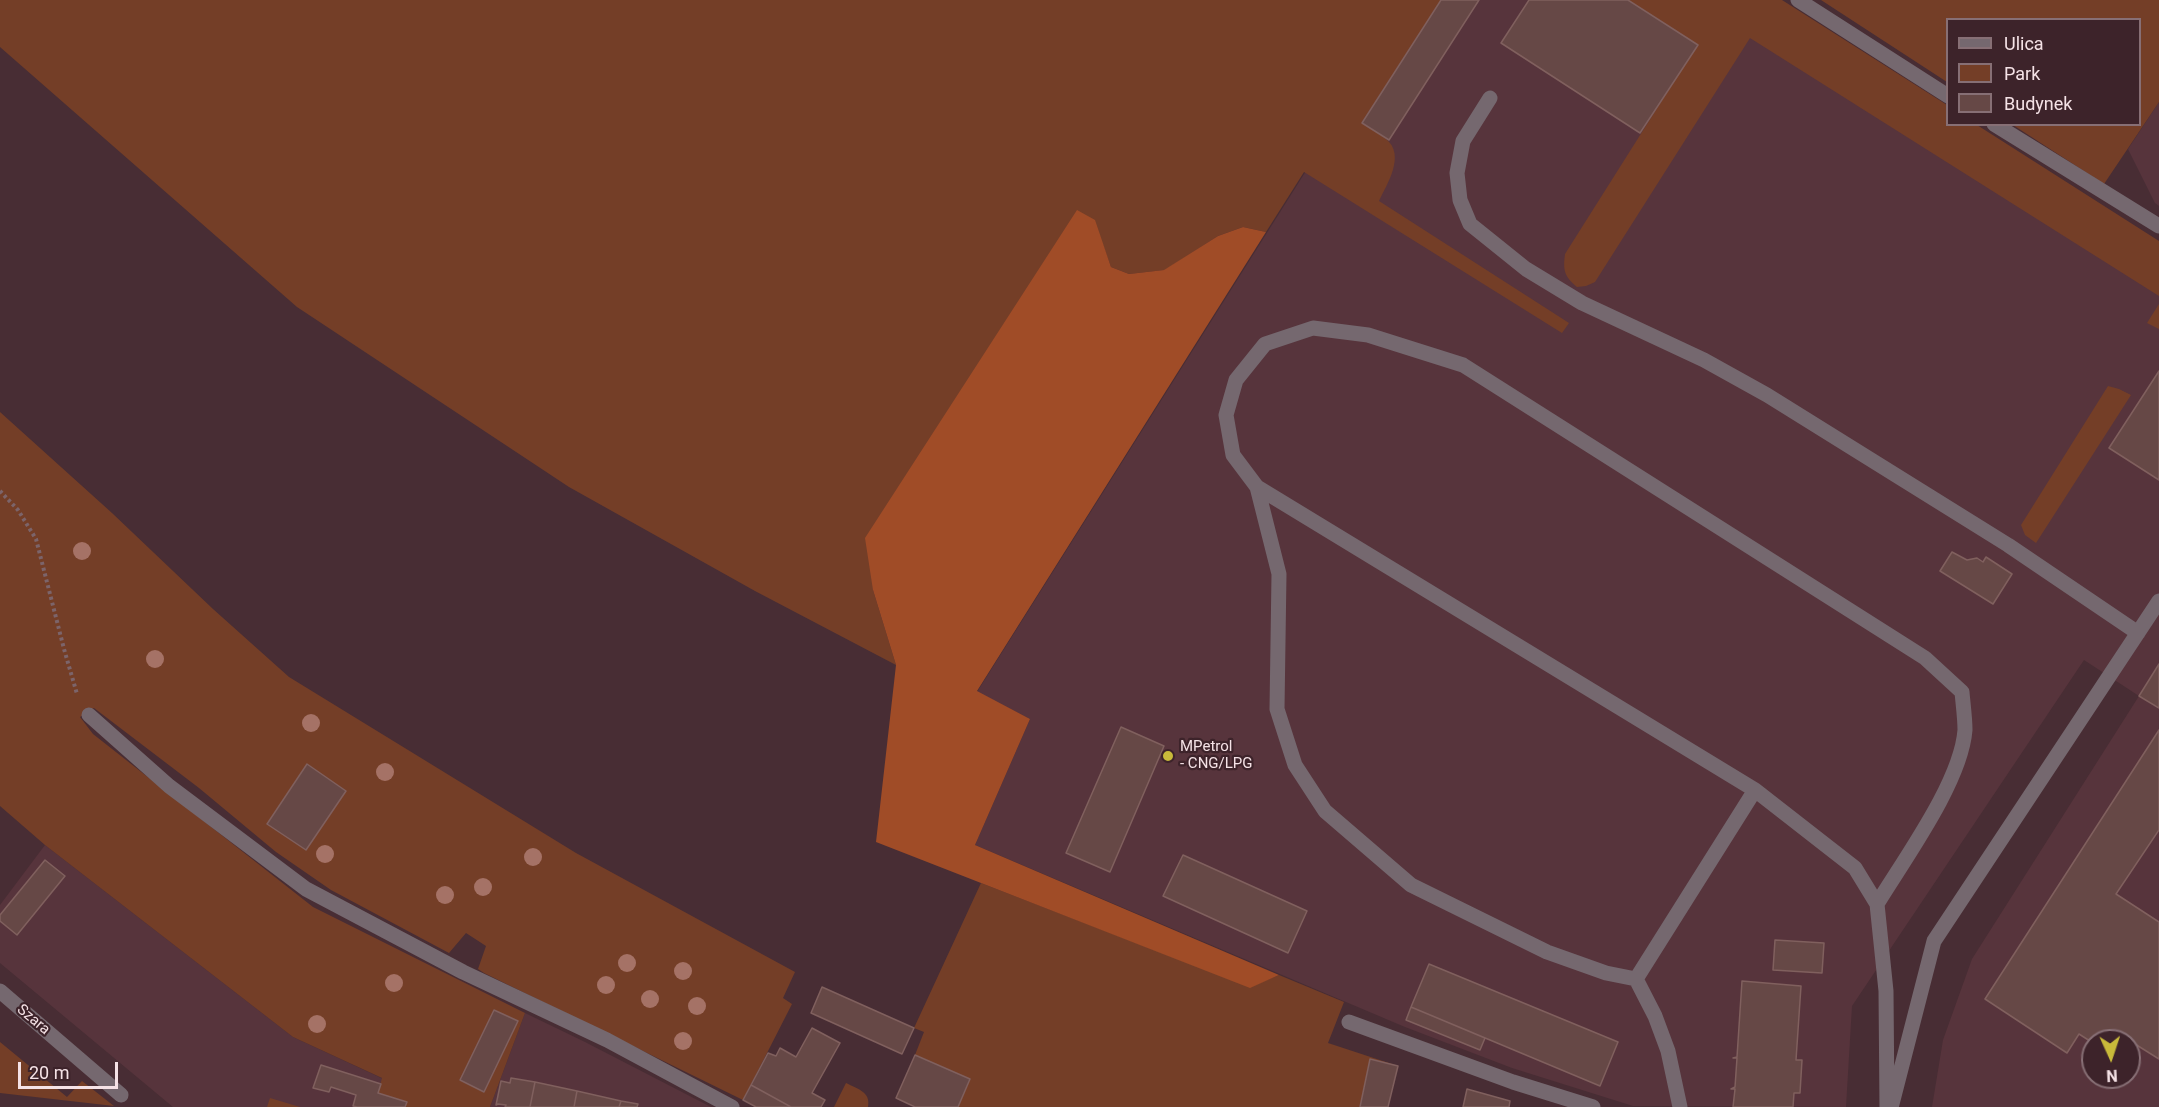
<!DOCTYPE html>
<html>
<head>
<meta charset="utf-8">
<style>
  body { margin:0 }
  #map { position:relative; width:2159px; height:1107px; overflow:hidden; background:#482d34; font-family:Roboto,sans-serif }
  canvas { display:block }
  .legend { position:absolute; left:1946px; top:18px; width:195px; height:108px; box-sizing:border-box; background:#3d232a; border:2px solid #876f75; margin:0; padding:8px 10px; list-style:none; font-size:18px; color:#f5e2e6 }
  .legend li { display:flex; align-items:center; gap:12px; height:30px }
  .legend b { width:30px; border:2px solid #876f75 }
  .north { position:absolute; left:2081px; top:1029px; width:60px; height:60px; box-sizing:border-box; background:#3d232a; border:2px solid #876f75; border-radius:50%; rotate:177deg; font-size:16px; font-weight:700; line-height:24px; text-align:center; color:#f5e2e6 }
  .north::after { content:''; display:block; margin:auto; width:21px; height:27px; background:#c9ba3a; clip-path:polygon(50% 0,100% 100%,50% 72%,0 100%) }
  .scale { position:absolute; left:18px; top:1062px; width:100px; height:27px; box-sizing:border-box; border:3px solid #f5e2e6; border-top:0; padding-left:8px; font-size:18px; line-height:21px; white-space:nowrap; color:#f5e2e6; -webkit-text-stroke:4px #3d232a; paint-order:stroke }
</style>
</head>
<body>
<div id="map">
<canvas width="2159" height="1107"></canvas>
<ul class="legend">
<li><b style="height:8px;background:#75686f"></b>Ulica</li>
<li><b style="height:16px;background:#743e27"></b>Park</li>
<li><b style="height:16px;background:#664846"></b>Budynek</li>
</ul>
<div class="north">N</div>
<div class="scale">20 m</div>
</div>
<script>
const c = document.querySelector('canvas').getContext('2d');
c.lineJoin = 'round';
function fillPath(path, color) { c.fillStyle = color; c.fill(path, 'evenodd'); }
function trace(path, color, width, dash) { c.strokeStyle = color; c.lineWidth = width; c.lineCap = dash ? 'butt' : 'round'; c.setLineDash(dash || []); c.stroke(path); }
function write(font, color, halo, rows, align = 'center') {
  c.font = font + ' Roboto,sans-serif'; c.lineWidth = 4.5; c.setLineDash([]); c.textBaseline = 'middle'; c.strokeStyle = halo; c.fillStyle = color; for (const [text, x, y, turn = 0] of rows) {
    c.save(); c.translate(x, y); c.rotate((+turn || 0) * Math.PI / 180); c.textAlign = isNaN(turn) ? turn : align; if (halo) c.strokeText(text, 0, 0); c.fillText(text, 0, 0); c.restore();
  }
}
const built = new Path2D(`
  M1414 0H1711L2159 282V1107H1932L1943 1040 1972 959 2139 696 2084 660 1852 1006 1846 1107 1633 1106 1512 1068 1405 1027 975 845 1030 719 977 692ZM2093 1041H2129V1077H2093Z
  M2159 102V206L2155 203 2128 149Z
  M45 845 293 1037 444 1107H173L0 963V905Z
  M525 1013 585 1042 711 1107H490Z`);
const green = new Path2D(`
  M0 0H1441L1362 122C1370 128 1379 133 1386 139 1406 155 1387 184 1379 201L1569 323 1562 333 1304 172 1266 232 1243 227 1218 236 1165 270 1129 274 1111 267 1103 245 873 590 896 665 755 591 569 487 297 307 0 47Z
  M1628 0H1782L1947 105 1948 124 1977 125 2159 241V296L1750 38 1595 282 1586 286 1577 287C1564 276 1563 270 1565 254L1697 45Z
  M1821 0H2159V102L2104 184 2013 125 2140 124V20H1948L1947 82Z
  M2159 304V329L2147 323Z
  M2108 386 2119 389 2131 395 2036 543 2025 535 2021 525Z
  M0 412 112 513 213 609 289 677 576 853 795 972 783 998 792 1004 743 1100 484 973 478 969 486 946 466 933 449 953 331 890 276 852 199 788 94 708 80 717 93 734 313 907 525 1013 490 1107H405L406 1102 378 1093 382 1078 293 1037 45 845 0 806Z
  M981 883 1250 987 1279 975 1344 1002 1328 1043 1398 1066 1370 1059 1360 1107H958L970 1079 915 1055 924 1032 914 1028Z
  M0 1042 67 1097 82 1081 114 1106 0 1093Z
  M846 1083C858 1089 871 1092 868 1107H834Z
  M270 1098 300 1107H267Z`);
const forest = new Path2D(`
  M1077 210 1095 220 1111 267 1129 274 1164 270 1218 236 1243 227 1266 232 977 691 1030 719 975 845 1279 975 1250 988 876 842 896 665 873 590 865 538Z`);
const building = new Path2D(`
  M1441 0H1479L1389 140 1362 123Z
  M1529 0H1628L1698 45 1640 133 1501 43Z
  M2159 371V480L2109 448Z
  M1952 552 1967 560 1977 558 1983 562 1986 557 2012 574 1993 604 1940 571Z
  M2159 664V708L2139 696Z
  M1121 727 1164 746 1110 872 1066 853Z
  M2159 730V830L2116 894 2159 922V1059L2135 1044 2129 1053V1041H2093V1043L2079 1034 2067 1053 1985 999Z
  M307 764 346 791 306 850 267 824Z
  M1183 855 1307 911 1288 953 1163 896Z
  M45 860 65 876 17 935 0 921V915Z
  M1775 940 1824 943 1822 973 1773 970Z
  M1429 964 1618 1042 1600 1086 1411 1007Z
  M1742 981 1801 986 1796 1060H1802L1800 1093H1794L1793 1107H1733L1735 1089H1731L1735 1087 1737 1058H1733L1737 1057Z
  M822 987 914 1028 902 1054 811 1013Z
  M1411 1007 1485 1038 1480 1050 1406 1020Z
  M494 1010 518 1021 484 1092 460 1080Z
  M812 1028 840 1043 812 1093 825 1100 821 1107H791L751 1085 768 1053 776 1056 780 1048 796 1057Z
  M915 1055 970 1079 958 1107H915L896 1098Z
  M1370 1059 1398 1066 1388 1107H1360Z
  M321 1065 381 1084 378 1093 407 1102 405 1107H357L353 1106 356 1095 331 1087 329 1092 313 1088Z
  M511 1078 535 1082 530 1107H505L506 1105 498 1104 496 1105 501 1081 510 1083Z
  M535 1082 577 1091 574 1107H530Z
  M751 1085 791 1107H756L743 1100Z
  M1467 1089 1510 1101 1509 1107H1463Z
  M577 1091 621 1101 619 1107H574Z
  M621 1101 638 1104 637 1107H619Z`);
const path = new Path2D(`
  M0 491 18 510 36 539 64 649 77 694`);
const minor = new Path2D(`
  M1798 0 1948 96
  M1490 98 1463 141 1457 173 1460 200 1470 224 1526 269 1582 303 1704 360 1767 395 2008 545 2138 633
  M1994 124 2159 226
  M1257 487 1279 574 1277 709 1295 765 1325 811 1411 885 1547 952 1606 973 1636 979 1755 790
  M89 715 169 786 306 889 463 972 607 1040 732 1107
  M1877 904C1905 858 1961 782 1965 730 1965 718 1963 704 1962 692L1925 658 1463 365 1368 335 1313 328 1265 344 1236 380 1226 415 1233 455 1257 487 1755 790 1855 868 1877 904 1886 991 1887 1107
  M1636 979 1655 1016 1668 1051 1680 1107
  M0 991 121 1095
  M1349 1022 1513 1082 1593 1107
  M1892 1104 1934 941 2159 601`);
const trees = [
  [82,551],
  [155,659],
  [311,723],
  [385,772],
  [325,854],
  [533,857],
  [483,887],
  [445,895],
  [627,963],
  [683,971],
  [394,983],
  [606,985],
  [650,999],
  [697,1006],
  [317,1024],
  [683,1041]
];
const markers = [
  [1168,756,6,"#c9ba3a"]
];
const poiNames = [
  ["MPetrol",1180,747],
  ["- CNG/LPG",1180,764]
];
const streetNames = [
  ["Szara",33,1020,40]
];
fillPath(built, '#57343c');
fillPath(green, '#743e27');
fillPath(forest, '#a04c27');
fillPath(building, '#664846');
trace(building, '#80605e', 1.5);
trace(path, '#7c646a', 4, [3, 3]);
trace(minor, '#75686f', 15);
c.fillStyle = '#a57266';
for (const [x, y] of trees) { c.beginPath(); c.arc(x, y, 9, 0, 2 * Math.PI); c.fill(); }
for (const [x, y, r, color] of markers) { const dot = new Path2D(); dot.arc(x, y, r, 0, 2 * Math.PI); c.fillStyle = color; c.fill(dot); trace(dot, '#3d232a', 2); }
write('15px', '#f5e2e6', '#3d232a', poiNames, 'left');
write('15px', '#f5e2e6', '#3d232a', streetNames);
</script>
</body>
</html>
